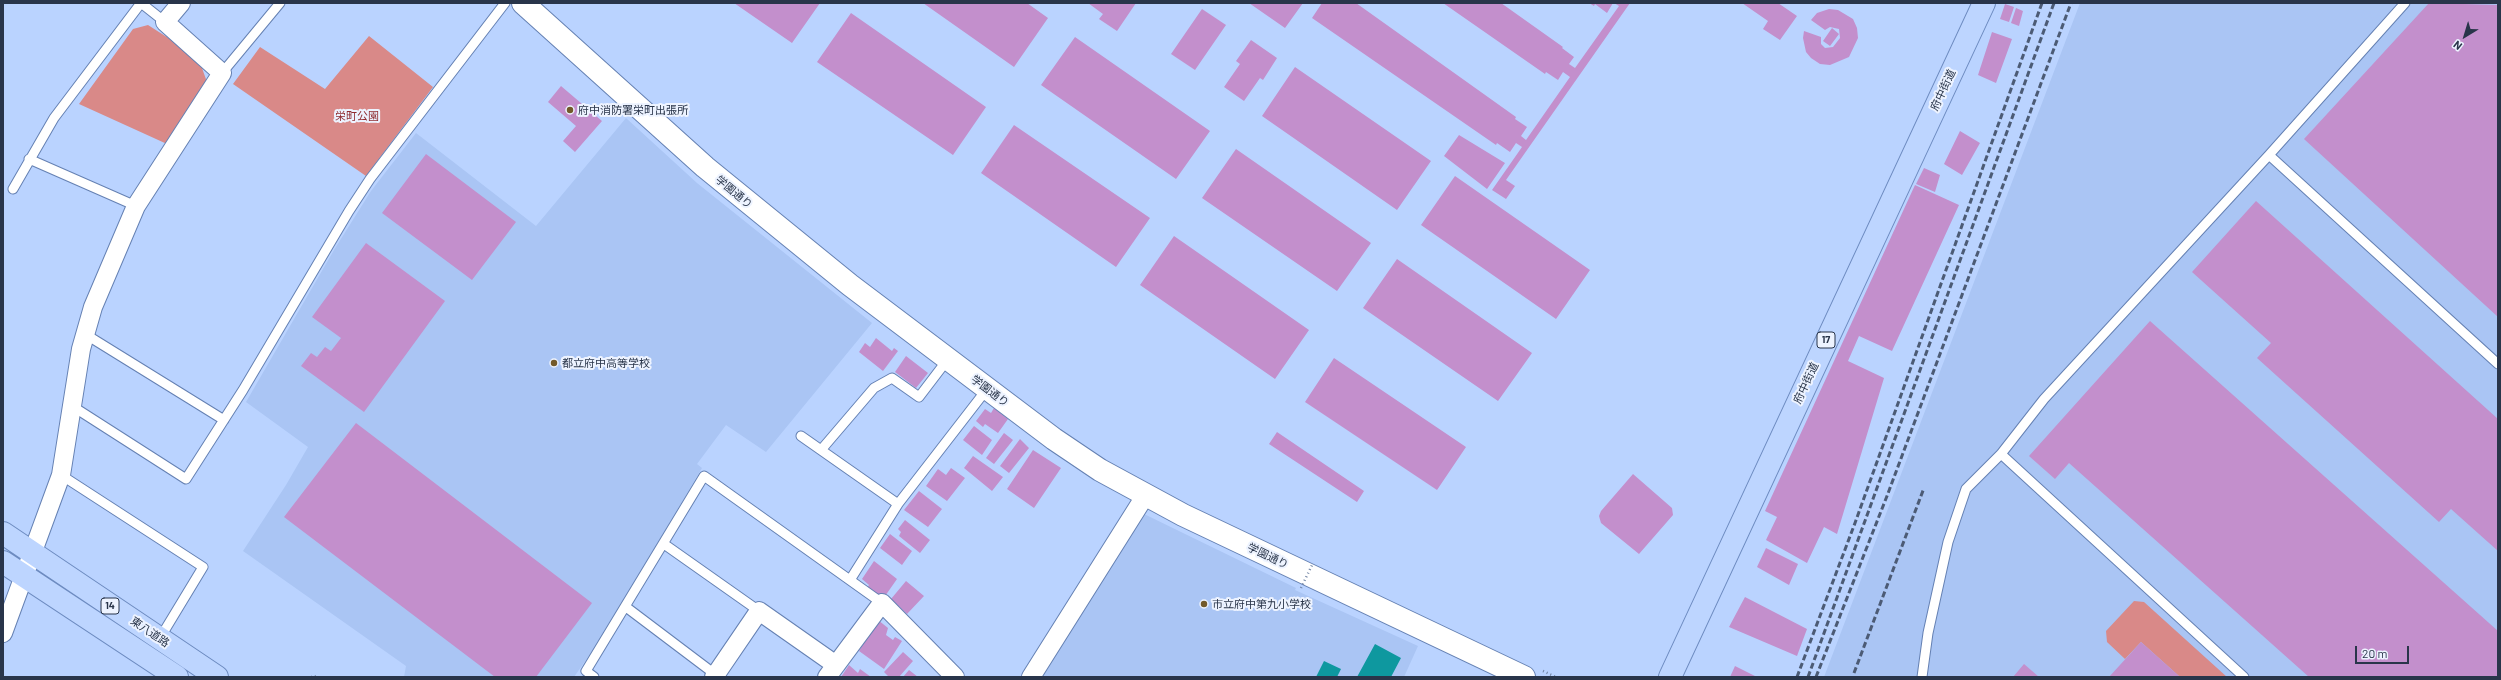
<!DOCTYPE html>
<html>
<head>
<meta charset="utf-8">
<style>
  body { margin:0 }
  #map { position:relative; width:2501px; height:680px; overflow:hidden; background:#bad3ff; font-family:Barlow,sans-serif }
  canvas { display:block }
  .frame { position:absolute; inset:0; border:4px solid #29354a; pointer-events:none }
  .north { position:absolute; left:2445px; top:16px; width:40px; height:40px; -webkit-text-stroke:3px #edf3ff; paint-order:stroke; rotate:218deg; font-size:11px; font-weight:700; line-height:16px; text-align:center; color:#29354a }
  .north::after { content:''; display:block; margin:auto; width:14px; height:18px; background:#29354a; clip-path:polygon(50% 0,100% 100%,50% 72%,0 100%) }
  .scale { position:absolute; left:2355px; top:646px; width:54px; height:18px; box-sizing:border-box; border:2px solid #29354a; border-top:0; padding-left:5px; font-size:12px; line-height:14px; white-space:nowrap; color:#29354a; -webkit-text-stroke:3px #edf3ff; paint-order:stroke }
</style>
</head>
<body>
<div id="map">
<canvas width="2501" height="680"></canvas>
<div class="frame"></div>
<div class="north">N</div>
<div class="scale">20 m</div>
</div>
<script>
const c = document.querySelector('canvas').getContext('2d');
c.lineJoin = 'round';
function fillPath(path, color) { c.fillStyle = color; c.fill(path, 'evenodd'); }
function trace(path, color, width, dash) { c.strokeStyle = color; c.lineWidth = width; c.lineCap = dash ? 'butt' : 'round'; c.setLineDash(dash || []); c.stroke(path); }
function write(font, color, halo, rows, align = 'center') {
  c.font = font + ' Barlow,"Noto Sans JP",sans-serif'; c.lineWidth = 4; c.setLineDash([]); c.textBaseline = 'middle'; c.strokeStyle = halo; c.fillStyle = color; for (const [text, x, y, turn = 0] of rows) {
    c.save(); c.translate(x, y); c.rotate((+turn || 0) * Math.PI / 180); c.textAlign = isNaN(turn) ? turn : align; if (halo) c.strokeText(text, 0, 0); c.fillText(text, 0, 0); c.restore();
  }
}
const built = new Path2D(`
  M2080 3H2498V677H1824Z
  M626 118 697 183 872 323 766 452 726 425 697 464 702 468 602 637 574 677H404L406 666 243 551 286 485 308 447 246 402 334 250 371 191 416 133 536 226Z
  M1142 513 1296 588 1295 590 1418 646 1404 677H1037Z`);
const green = new Path2D(`
  M148 25 198 57 207 82 167 144 79 104 133 29Z
  M369 36 433 87 366 176 233 84 260 47 325 89Z
  M2134 601 2144 602 2227 677H2180L2141 642 2125 659 2107 642 2106 631Z`);
const water = new Path2D(`
  M1375 644 1401 658 1391 677H1357Z
  M1324 661 1341 669 1337 677H1316Z`);
const building = new Path2D(`
  M734 3H820L792 43Z
  M923 3H1027L1048 18 1014 67Z
  M1088 3H1136L1117 31 1099 19 1103 14Z
  M1249 3H1303L1285 28Z
  M1322 3H1356L1516 117 1515 119 1527 127 1521 136 1526 140 1570 77 1563 72 1558 80 1546 72 1545 74 1443 3H1501L1563 47 1562 48 1574 57 1569 64 1575 68 1619 6 1614 3H1630L1506 180 1515 186 1506 199 1492 190 1522 147 1516 143 1510 152 1497 143 1496 145 1312 18Z
  M1589 3H1613L1607 13 1595 4 1594 6Z
  M1742 3H1778L1797 16 1780 40 1763 29 1768 21Z
  M2429 3 2498 5V317L2304 139Z
  M2005 4 2014 7 2009 22 2000 19Z
  M2016 8 2023 11 2019 26 2011 23Z
  M1202 9 1226 25 1195 70 1171 54Z
  M1829 9 1838 10 1853 19 1857 28 1858 38 1849 57 1830 65 1820 64 1811 58 1806 52 1803 38 1804 31 1821 37V44L1825 48 1833 47 1840 38 1839 29 1830 27 1825 30 1811 20 1817 13Z
  M851 13 986 107 953 155 817 62Z
  M1832 28 1839 34 1830 46 1823 41Z
  M1992 32 2012 39 1996 83 1978 75Z
  M1075 37 1210 131 1176 179 1041 85Z
  M1251 40 1277 58 1263 80 1260 78 1244 101 1224 87 1240 64 1236 61Z
  M1295 67 1431 161 1397 210 1262 116Z
  M561 86 602 121 575 152 563 141 576 126 548 102Z
  M1014 125 1150 218 1116 267 981 173Z
  M1960 131 1980 143 1962 175 1944 164Z
  M1459 135 1505 163 1487 189 1444 156Z
  M1236 149 1371 243 1337 291 1202 198Z
  M426 154 516 222 472 280 382 213Z
  M1924 168 1940 175 1935 192 1916 184Z
  M1455 176 1590 270 1556 319 1421 225Z
  M1915 185 1959 205 1892 351 1859 336 1848 361 1884 378 1837 534 1824 527 1807 563 1766 540 1777 517 1765 511Z
  M2256 201 2498 419V551L2451 509 2439 522 2257 358 2271 343 2192 272Z
  M1174 236 1309 330 1275 379 1140 285Z
  M366 243 445 301 364 412 301 366 311 353 317 357 325 347 331 351 341 338 312 317Z
  M1397 259 1532 353 1498 401 1363 308Z
  M2150 321 2498 631V677H2309L2069 463 2055 479 2029 456Z
  M876 338 892 351 894 348 898 351 883 371 859 352 865 343 870 347Z
  M906 356 928 373 916 388 895 372Z
  M1334 358 1466 447 1437 490 1305 402Z
  M994 408 1008 419 998 433 985 424 983 427 976 421 985 409 991 413Z
  M356 423 592 603 536 677H495L284 517Z
  M974 426 992 440 982 455 963 440Z
  M1277 432 1364 491 1357 502 1269 444Z
  M1004 433 1013 440 994 464 986 458Z
  M1020 439 1029 448 1009 473 1000 466Z
  M1033 450 1061 468 1034 508 1007 489Z
  M973 456 1003 477 992 491 964 468Z
  M951 468 965 478 947 501 926 486 938 469 946 475Z
  M1633 474 1672 508 1673 515 1639 554 1601 523 1599 516 1601 511Z
  M919 491 942 509 928 527 904 510Z
  M905 520 930 540 920 553 899 536 901 532 898 529Z
  M890 534 912 551 902 565 880 548Z
  M1766 548 1798 564 1789 585 1757 567Z
  M874 561 897 579 883 599 867 588 869 585 862 579Z
  M906 581 924 596 907 614 891 599Z
  M1745 597 1807 629 1797 656 1729 627Z
  M878 620 888 628 886 635 893 640 895 637 902 641 884 669 859 651Z
  M2141 642 2180 677H2109Z
  M903 652 913 661 899 677H889L884 672Z
  M2024 664 2039 677H2013Z
  M849 665 858 673 860 669 871 677H841Z
  M1735 666 1757 677H1730Z
  M909 670 918 677H903Z`);
const path = new Path2D(`
  M1543 671 1556 677
  M312 677 313 675 316 677`);
const service = new Path2D(`
  M222 73 280 3
  M2269 155 2498 364
  M29 159 136 206
  M13 189 54 118 141 3 165 22
  M85 334 224 420
  M72 406 186 479 243 390 349 211 370 179 505 3
  M801 436 898 504
  M821 450 874 388 892 378 919 397 948 359
  M2001 454 2244 677
  M61 475 203 567 160 638
  M664 544 759 611
  M850 580 898 504 987 389
  M626 607 716 675
  M594 677 586 671 704 476 882 603
  M1922 677 1928 633 1948 542 1966 489 2001 454 2044 399 2269 155 2405 3`);
const minor = new Path2D(`
  M3 633 61 475 81 349 93 307 136 206 222 73 165 22 181 3
  M714 677 759 611 836 665
  M827 677 882 603 955 677
  M1031 677 1145 496`);
const tertiary = new Path2D(`
  M523 3 705 167 850 285 1054 439 1100 470 1183 515 1524 677`);
const primary = new Path2D(`
  M3 533 217 677
  M3 562 177 677
  M1670 677 1984 3`);
const rail = new Path2D(`
  M1854 673 1924 488
  M1797 677 1855 523 2042 3
  M1808 677 2054 3
  M1816 677 1887 496 2071 3`);
const pathBridge = new Path2D(`
  M1301 588 1313 563`);
const markers = [
  [570,110,4,"#72592a"],
  [554,363,4,"#72592a"],
  [1204,604,4,"#72592a"]
];
const shields = [
  [1826,340,18],
  [110,606,18]
];
const shieldNames = [
  ["17",1826,340],
  ["14",110,606]
];
const streetNames = [
  ["府中街道",1943,90,-65],
  ["学園通り",734,192,40],
  ["府中街道",1806,383,-65],
  ["学園通り",990,391,37],
  ["学園通り",1268,556,26],
  ["東八道路",150,632,34]
];
const poiNames = [
  ["府中消防署栄町出張所",578,110],
  ["都立府中高等学校",562,363],
  ["市立府中第九小学校",1212,604]
];
const parkNames = [
  ["栄町公園",357,116]
];
fillPath(built, '#aac5f4');
fillPath(green, '#d98988');
fillPath(water, '#0e989f');
fillPath(building, '#c38fcc');
trace(service, '#6581b3', 11);
trace(minor, '#6581b3', 20);
trace(tertiary, '#6581b3', 24);
trace(primary, '#6d8bc0', 24);
trace(path, '#7184a4', 2.5, [1, 3]);
trace(service, '#fff', 9);
trace(minor, '#fff', 18);
trace(tertiary, '#fff', 22);
trace(primary, '#bdd5ff', 22);
trace(rail, '#4c5b75', 3, [6, 3]);
trace(pathBridge, '#7184a4', 2.5, [1, 3]);
for (const [x, y, r, color] of markers) { const dot = new Path2D(); dot.arc(x, y, r, 0, 2 * Math.PI); c.fillStyle = color; c.fill(dot); trace(dot, '#edf3ff', 1.5); }
for (const [x, y, w] of shields) { const box = new Path2D(); box.roundRect(x - w / 2, y - 8, w, 16, 3); c.fillStyle = '#edf3ff'; c.fill(box); trace(box, '#29354a', 1); }
write('bold 10px', '#29354a', null, shieldNames);
write('11px', '#29354a', '#edf3ff', streetNames);
write('11px', '#29354a', '#edf3ff', poiNames, 'left');
write('11px', '#8f2c32', '#edf3ff', parkNames);
</script>
</body>
</html>
